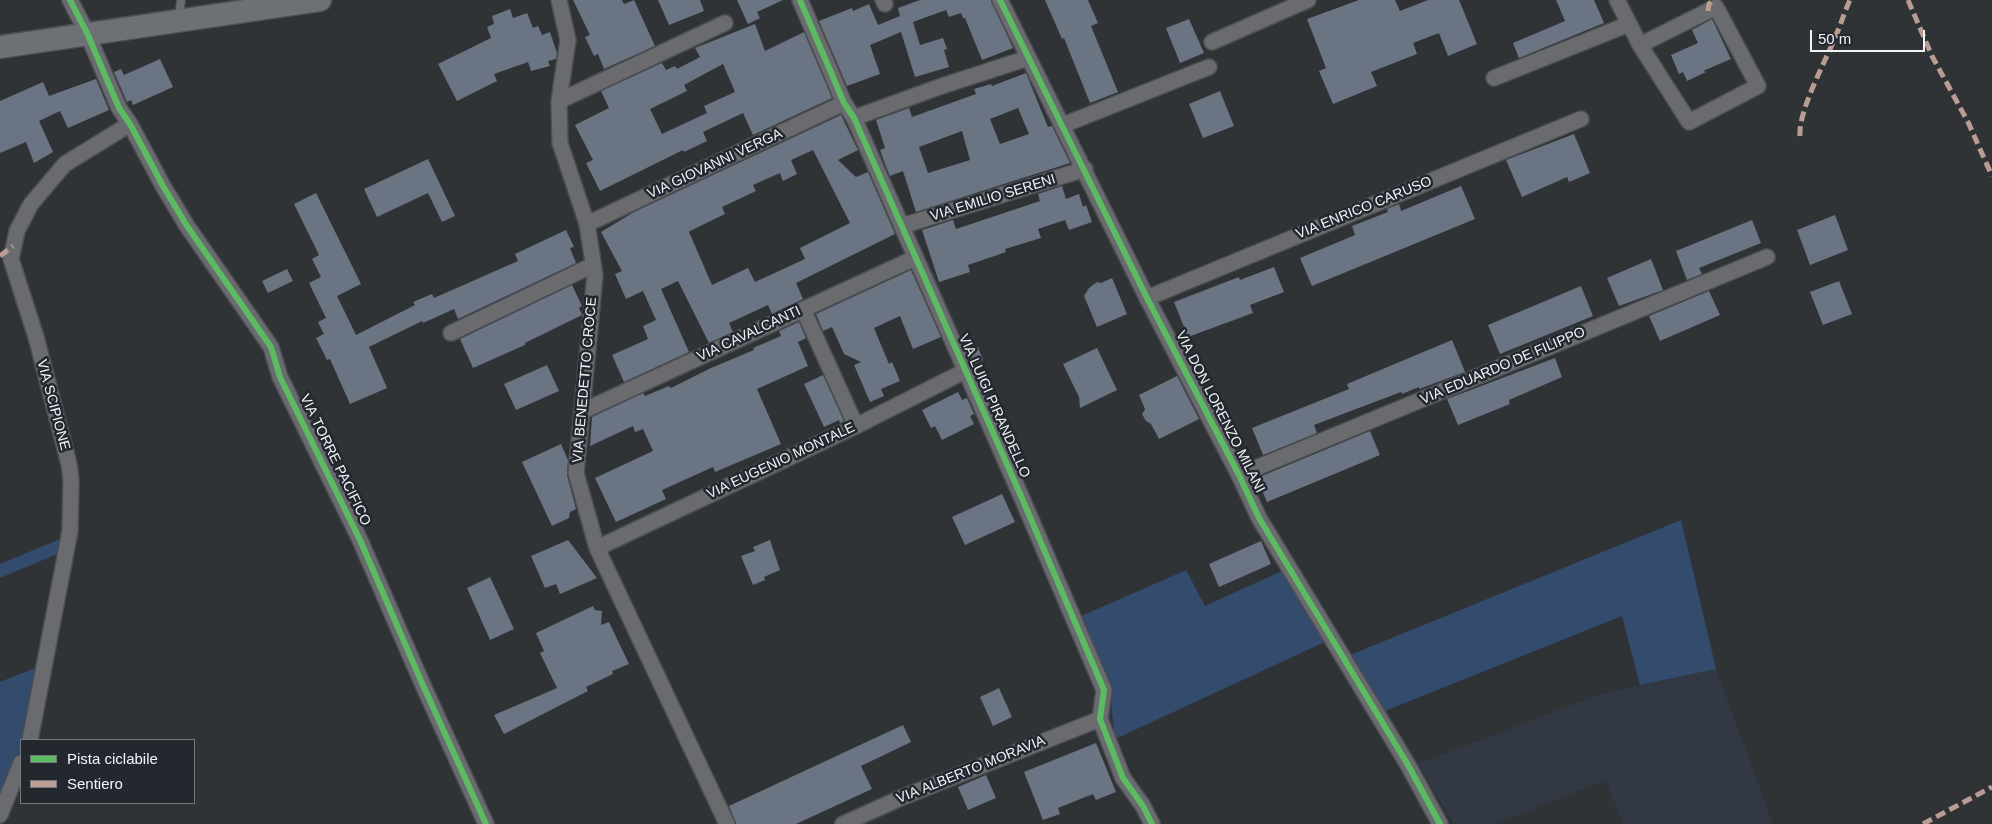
<!DOCTYPE html>
<html>
<head>
<meta charset="utf-8">
<style>
  body { margin:0 }
  #map { position:relative; width:1992px; height:824px; overflow:hidden; background:#303336; font-family:Arial,sans-serif }
  canvas { display:block }
  .legend { position:absolute; left:20px; top:739px; width:175px; height:65px; box-sizing:border-box; background:#23282f; border:1px solid #75797f; margin:0; padding:6px 9px; list-style:none; font-size:15px; color:#f0f3f8 }
  .legend li { display:flex; align-items:center; gap:10px; height:25px }
  .legend b { width:25px; border:1px solid #75797f }
  .scale { position:absolute; left:1810px; top:30px; width:115px; height:22px; box-sizing:border-box; border:2px solid #f0f3f8; border-top:0; padding-left:6px; font-size:15px; line-height:18px; white-space:nowrap; color:#f0f3f8; -webkit-text-stroke:4px #23282f; paint-order:stroke }
</style>
</head>
<body>
<div id="map">
<canvas width="1992" height="824"></canvas>
<ul class="legend">
<li><b style="height:6px;background:#5cba63"></b>Pista ciclabile</li>
<li><b style="height:6px;background:#b99d93"></b>Sentiero</li>
</ul>
<div class="scale">50 m</div>
</div>
<script>
const c = document.querySelector('canvas').getContext('2d');
c.lineJoin = 'round';
function fillPath(path, color) { c.fillStyle = color; c.fill(path, 'evenodd'); }
function trace(path, color, width, dash) { c.strokeStyle = color; c.lineWidth = width; c.lineCap = dash ? 'butt' : 'round'; c.setLineDash(dash || []); c.stroke(path); }
function write(font, color, halo, rows, align = 'center') {
  c.font = font + ' Arial,sans-serif'; c.lineWidth = 5; c.setLineDash([]); c.textBaseline = 'middle'; c.strokeStyle = halo; c.fillStyle = color; for (const [text, x, y, turn = 0] of rows) {
    c.save(); c.translate(x, y); c.rotate((+turn || 0) * Math.PI / 180); c.textAlign = isNaN(turn) ? turn : align; if (halo) c.strokeText(text, 0, 0); c.fillText(text, 0, 0); c.restore();
  }
}
const built = new Path2D(`
  M1716 669 1773 824H1623L1606 780 1494 824H1454L1418 764 1600 694Z`);
const green = new Path2D(`
  M1681 520 1716 669 1640 685 1622 616 1385 711 1350 655Z
  M65 537 62 552 0 578V564Z
  M1186 570 1205 606 1284 570 1327 641 1115 739 1112 713 1111 695 1077 618Z
  M40 666 24 740H21V749L3 800 0 801V682Z`);
const building = new Path2D(`
  M573 0H622L624 4 634 0 655 46 604 69 598 54 594 56 585 37 590 35Z
  M658 0H700L704 11 669 25Z
  M737 0H783L757 12 760 18 748 24Z
  M920 0H991L1013 48 982 60 965 18H963L961 13 949 17 946 10 913 22 920 45 943 38 947 49 944 50 949 67 915 77 901 32 870 45 880 74 847 86 819 21 852 8 853 11 869 4 878 25 900 16 898 8Z
  M1045 0H1088L1098 23 1091 26 1118 92 1090 103 1064 38 1062 39Z
  M1359 0H1395L1400 11 1428 0H1459L1477 44 1448 56 1439 33 1413 43 1417 54 1371 72 1377 86 1333 104 1319 71 1326 68 1307 19Z
  M1556 0H1594L1604 23 1519 58 1513 43 1565 21Z
  M510 9 513 18 527 13 533 28 538 26 542 35 550 32 557 53 556 59 548 61 550 66 531 71 528 62 494 74 497 81 457 101 438 64 491 38 487 27 494 24 492 16Z
  M1189 19 1204 53 1180 63 1166 28Z
  M1712 19 1731 59 1703 71 1706 72 1687 81 1683 72 1679 74 1671 55 1698 43 1692 30Z
  M755 24 765 51 804 32 832 98 753 135 743 113 703 132 707 141 684 152 683 150 600 191 586 163 593 160 575 125 609 108 601 91 662 63 666 70 675 66 677 69 700 57 695 48ZM723 64 735 92 704 106 707 113 662 134 650 109 687 91 684 85Z
  M160 59 173 87 133 105 131 100 127 102 114 72 121 69 124 75Z
  M1026 73 1048 127 1052 126 1070 163 916 212 903 171 890 176 885 164 880 150 885 148 876 120 909 108 912 117 976 94 974 89 991 84 992 86ZM1018 108 1029 134 1000 144 990 119ZM962 131 970 160 928 173 919 147Z
  M96 79 109 110 68 128 60 111 39 121 53 152 34 163 26 142 0 153V101L43 82 49 96Z
  M1220 91 1234 126 1203 138 1189 104Z
  M841 115 858 150 838 160 856 177 868 172 895 234 796 283 803 299 772 314 768 305 729 323 733 332 709 343 678 281 661 289 689 352 624 382 612 355 648 339 643 326 656 320 643 291 626 299 615 274 622 271 601 232 634 212ZM813 150 850 223 800 248 805 259 755 282 748 268 712 285 689 232 690 231 725 214 722 207 756 191 753 185 780 173 783 181 797 174 791 160Z
  M1574 134 1590 173 1569 182 1567 177 1522 197 1506 160Z
  M428 159 455 216 442 222 428 193 377 217 364 189Z
  M1062 186 1066 199 1079 194 1083 207 1086 205 1092 222 1069 230 1065 220 1038 229 1041 238 1005 249 1006 252 968 265 970 272 939 282 922 230 953 220 956 229 1040 201 1038 194Z
  M1461 186 1475 219 1312 286 1300 258 1355 235 1352 226 1388 212 1387 209 1399 204 1401 211Z
  M316 193 361 284 337 296 356 335 415 305 413 302 432 294 434 298 518 261 515 254 566 230 574 247 570 248 576 263 458 319 454 309 423 323 422 321 369 347 387 388 350 404 330 359 327 360 316 338 324 334 318 322 326 318 309 283 321 277 312 259 319 255 294 204Z
  M1835 215 1848 250 1810 265 1797 230Z
  M1752 220 1761 243 1699 268 1702 274 1687 280 1676 251Z
  M1651 259 1663 290 1619 306 1607 278Z
  M1274 267 1284 292 1250 305 1253 313 1188 337 1174 302 1239 277 1240 280Z
  M287 269 293 281 268 293 262 281Z
  M911 270 941 337 913 349 900 316 874 328 889 364 892 362 900 381 881 389 884 396 870 402 854 365 861 362 844 354 832 327 823 331 816 314Z
  M1112 278 1127 314 1097 327 1084 296 1089 288 1097 282 1101 283Z
  M1839 281 1852 314 1823 325 1810 292Z
  M572 285 582 306 579 308 582 315 525 343V345L473 368 460 339Z
  M1581 286 1593 316 1500 354 1488 325Z
  M1709 291 1720 315 1660 341 1649 316Z
  M799 322 806 338 798 342 808 366 757 389 781 444 715 472 713 467 662 490 666 499 616 522 595 478 653 451 643 429 635 432 633 426 590 446 592 417 643 393 645 396 669 386 671 388 711 368 754 350 753 348 781 336 779 331Z
  M1452 340 1465 372 1419 389V387L1402 394 1401 392 1314 425 1317 433 1263 455 1252 428 1349 389 1347 384Z
  M978 347 983 360 973 365 967 351Z
  M1097 348 1117 390 1080 408 1079 397 1063 364Z
  M1555 358 1562 377 1509 400 1510 404 1458 425 1447 399Z
  M547 365 559 391 516 410 504 384Z
  M823 375 844 421 840 423 839 420 824 427 804 384Z
  M1177 376 1199 419 1159 439 1151 424 1146 421 1142 414 1145 409 1139 395Z
  M958 392 962 400 967 398 974 414 970 416 974 424 942 440 935 426 931 428 922 410Z
  M1370 431 1380 455 1267 502 1257 478Z
  M561 444 568 460 567 475 576 509 570 512 569 518 552 526 522 462Z
  M1002 494 1015 522 965 545 952 517Z
  M568 540 597 578 560 594 556 584 545 588 531 556Z
  M770 540 780 570 764 577 765 580 753 585 741 556 755 551 753 547Z
  M1261 541 1271 564 1219 587 1209 564Z
  M490 577 514 629 490 640 467 588Z
  M593 606 595 610 602 611 601 625 609 622 629 664 612 671 613 674 586 687 588 691 504 734 494 715 557 688 540 653 544 651 536 633Z
  M999 688 1012 717 993 726 980 697Z
  M903 725 911 742 861 766 872 789 796 824H736L729 806Z
  M1096 743 1116 792 1096 800 1093 794 1058 808 1060 814 1043 820 1024 772Z
  M986 775 996 798 968 810 958 787Z`);
const service = new Path2D(`
  M179 18 181 0`);
const minor = new Path2D(`
  M70 0 87 33 119 108 130 124 163 186 187 226 271 347 280 377 360 540 422 683 486 824
  M559 0 568 40 559 101 560 143 587 224 595 275 576 473 597 548 727 824
  M800 0 844 103 854 118 1021 496 1104 690 1100 719 1123 778 1143 806 1152 824
  M883 0 885 4
  M1000 0 1147 298 1239 475 1259 518 1408 765 1440 824
  M1617 0 1640 45 1689 122 1758 86 1716 7 1640 45
  M1212 42 1308 0
  M1494 78 1629 24
  M559 101 725 23
  M854 118 939 87 1028 58
  M1063 125 1209 67
  M587 224 844 103
  M902 226 1085 169
  M1147 298 1581 119
  M803 309 856 426
  M451 333 593 265
  M583 411 915 258
  M1239 475 1767 257
  M597 548 856 426 965 371
  M30 740 70 531 71 480 69 464 36 337 11 259 17 231 31 204 65 164 130 124
  M0 815 21 763
  M843 824 903 797 1100 719`);
const secondary = new Path2D(`
  M0 47 320 0`);
const quiet = new Path2D(`
  M1908 0 1932 56 1968 122 1992 176
  M1708 11 1709 4 1713 0
  M1800 136C1798 112 1824 64 1834 40 1840 27 1844 13 1850 0
  M0 256 13 246
  M1923 824 1992 787`);
const cycleway = new Path2D(`
  M70 0 87 33 119 108 130 124 163 186 187 226 271 347 280 377 360 540 422 683 486 824
  M800 0 844 103 854 118 1021 496 1104 690 1100 719 1123 778 1143 806 1152 824
  M1000 0 1147 298 1239 475 1259 518 1408 765 1440 824`);
const streetNames = [
  ["VIA GIOVANNI VERGA",715,164,-25],
  ["VIA EMILIO SERENI",993,198,-17],
  ["VIA ENRICO CARUSO",1364,208,-22],
  ["VIA CAVALCANTI",749,334,-25],
  ["VIA EDUARDO DE FILIPPO",1503,366,-23],
  ["VIA BENEDETTO CROCE",585,380,-85],
  ["VIA SCIPIONE",53,405,75],
  ["VIA LUIGI PIRANDELLO",994,406,66],
  ["VIA DON LORENZO MILANI",1220,412,63],
  ["VIA TORRE PACIFICO",335,460,64],
  ["VIA EUGENIO MONTALE",781,461,-25],
  ["VIA ALBERTO MORAVIA",971,770,-22]
];
fillPath(built, '#323945');
fillPath(green, '#334b6d');
fillPath(building, '#6a7482');
trace(service, '#4c4e52', 10);
trace(minor, '#4c4e52', 18);
trace(secondary, '#4c4e52', 25);
trace(service, '#696b6e', 8);
trace(minor, '#696b6e', 15);
trace(secondary, '#6d7075', 22);
trace(quiet, '#b99d93', 5, [10, 5]);
trace(cycleway, '#5cba63', 6);
write('14px', '#f0f3f8', '#23282f', streetNames);
</script>
</body>
</html>
